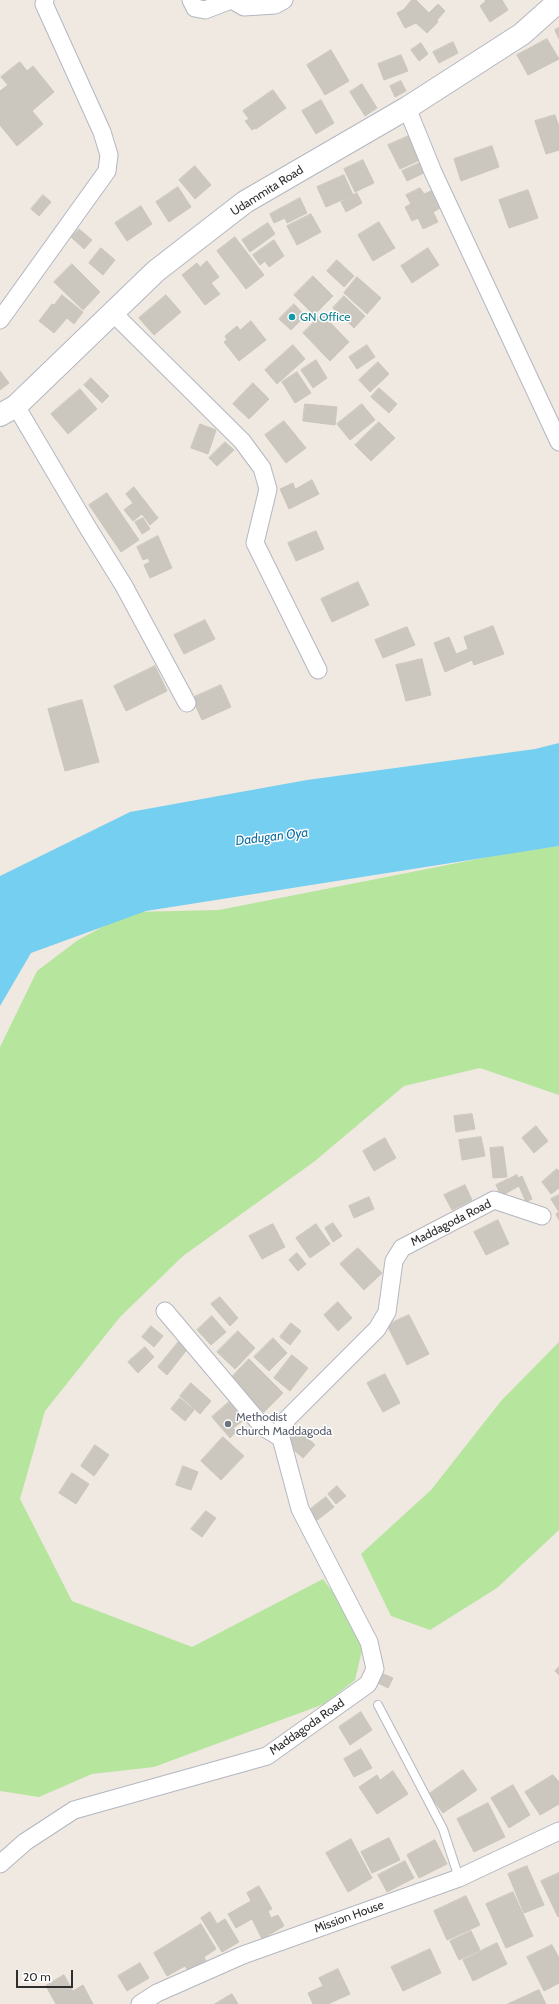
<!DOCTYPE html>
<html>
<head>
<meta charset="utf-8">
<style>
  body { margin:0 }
  #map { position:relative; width:559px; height:2004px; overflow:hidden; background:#efe9e1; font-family:Cabin,sans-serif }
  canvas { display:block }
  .scale { position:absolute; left:16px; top:1970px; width:57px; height:18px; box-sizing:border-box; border:2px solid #2e2e2e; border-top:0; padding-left:5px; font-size:12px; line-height:14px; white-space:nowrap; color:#2e2e2e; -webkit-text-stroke:3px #fff; paint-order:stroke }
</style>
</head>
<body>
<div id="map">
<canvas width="559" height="2004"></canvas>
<div class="scale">20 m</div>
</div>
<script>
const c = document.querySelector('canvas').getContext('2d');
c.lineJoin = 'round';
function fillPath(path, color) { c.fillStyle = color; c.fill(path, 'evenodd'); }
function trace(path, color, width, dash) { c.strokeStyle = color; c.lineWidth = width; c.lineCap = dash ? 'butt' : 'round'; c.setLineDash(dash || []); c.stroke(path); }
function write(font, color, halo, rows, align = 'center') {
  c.font = font + ' Cabin,sans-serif'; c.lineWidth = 3; c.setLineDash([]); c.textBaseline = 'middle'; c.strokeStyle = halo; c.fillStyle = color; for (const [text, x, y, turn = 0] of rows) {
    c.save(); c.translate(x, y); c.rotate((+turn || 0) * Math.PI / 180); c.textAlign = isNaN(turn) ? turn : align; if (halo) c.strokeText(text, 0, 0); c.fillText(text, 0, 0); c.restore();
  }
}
const green = new Path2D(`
  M559 846V1095L480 1068 404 1086 315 1161 183 1256 120 1317 45 1411 20 1499 72 1601 192 1647 323 1579 335 1595 363 1646 355 1680 324 1704 154 1767 92 1774 39 1797 0 1791V1047L37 971 78 940 130 912 219 910 503 854Z
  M559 1342V1530L497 1588 430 1630 391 1616 361 1554 431 1490 501 1401Z`);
const water = new Path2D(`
  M559 743V846L146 911 31 953 0 1006V876L130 812 307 780 535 749Z`);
const building = new Path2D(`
  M412 0H416L429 13 438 4 445 11 437 20 438 22 427 33 416 23 405 28 397 13 403 10Z
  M485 0H502L508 10 490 22 480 6 486 1Z
  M559 28V39L555 30Z
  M547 39 559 59 528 75 517 55Z
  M453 42 458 53 439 63 433 52Z
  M421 43 428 54 419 61 411 50Z
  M331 50 349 81 325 95 307 65Z
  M401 55 408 71 384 80 378 64Z
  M20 62 27 71 33 66 54 92 32 111 43 124 17 146 0 125V91L8 85 1 77Z
  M401 81 406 91 395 97 390 86Z
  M362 84 377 108 365 116 350 92Z
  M273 90 286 108 256 129 255 128 252 130 245 121 249 119 243 111Z
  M321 100 334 123 316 134 302 111Z
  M555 115 559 127V150L546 154 535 121Z
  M411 135 422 159 400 169 388 145Z
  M492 146 499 167 461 181 454 159Z
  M363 160 374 183 355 192 344 169Z
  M424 161 428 171 407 181 402 171Z
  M195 166 211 185 195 199 179 180Z
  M344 175 353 195 326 207 317 187Z
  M178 187 191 207 169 222 156 202Z
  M420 188 424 194 433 190 442 207 433 212 438 222 423 229 418 218 412 221 405 207 411 204 406 195Z
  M528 190 538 218 509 228 499 200Z
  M357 193 362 203 346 212 341 202Z
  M43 195 51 202 39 216 31 209Z
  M300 198 307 213 287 223 285 218 274 223 270 214Z
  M141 206 152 224 127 241 115 223Z
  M311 214 321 232 297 245 287 226Z
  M379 222 395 248 373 261 358 235Z
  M268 223 275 234 250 252 242 240Z
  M79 229 92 240 84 249 71 237Z
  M235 237 264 275 246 289 217 251Z
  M274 240 284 256 269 267 265 261 260 265 253 255Z
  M101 248 115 260 103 275 89 263Z
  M428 248 439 265 412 283 401 266Z
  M337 260 354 276 344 287 327 271Z
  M207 261 219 277 211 283 220 294 205 305 182 275 197 263 200 267Z
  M72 264 100 292 83 310 54 282Z
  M313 276 333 296 314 315 294 295Z
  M357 277 381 298 367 314 344 293Z
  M62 295 83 312 74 324 67 318 54 333 39 321 52 304 54 305Z
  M166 295 181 312 154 335 139 318Z
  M344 296 365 316 354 328 333 308Z
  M294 304 305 316 291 330 279 319Z
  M322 314 349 342 330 361 303 333Z
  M251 321 266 340 239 361 224 342 227 340 225 336 237 326 240 330Z
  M293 345 305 359 277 384 265 370Z
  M367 345 375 357 357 369 349 357Z
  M316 360 327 378 313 388 301 370Z
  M378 362 389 374 370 392 359 380Z
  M0 371 9 383 0 390Z
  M297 372 311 393 295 403 282 382Z
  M91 378 109 396 102 403 84 385Z
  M253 383 269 399 249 419 233 404Z
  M379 388 397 404 389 413 371 397Z
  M80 389 97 409 68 434 51 414Z
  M305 404 337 407 335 425 303 421Z
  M362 404 375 420 350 440 337 424Z
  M284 421 306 448 286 463 265 435Z
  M379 422 395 438 371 461 355 445Z
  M200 424 216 430 208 454 191 448Z
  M225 442 234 450 217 466 209 458Z
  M312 480 319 494 289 509 280 489 293 483 295 489Z
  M134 487 158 518 150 525 142 514 133 521 124 510 133 503 126 494Z
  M107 493 139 540 121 552 89 505Z
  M143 518 150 529 142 534 135 522Z
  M316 531 324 549 296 561 288 543Z
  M158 536 172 568 150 578 144 565 150 562 148 558 143 560 137 547Z
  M358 582 369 605 332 622 321 599Z
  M205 620 215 639 184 654 174 635Z
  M493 626 504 654 474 665 472 660 445 672 434 643 449 637 456 654 468 649 464 637Z
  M407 627 415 645 383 658 375 640Z
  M422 659 431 695 406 701 396 665Z
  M155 666 167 691 126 711 114 686Z
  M221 685 231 707 202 720 192 698Z
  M82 700 99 762 65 771 48 709Z
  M472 1114 475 1129 456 1132 454 1116Z
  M536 1126 548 1141 534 1153 522 1138Z
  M481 1137 485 1156 462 1160 459 1140Z
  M385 1138 396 1158 374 1171 363 1151Z
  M503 1147 507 1177 493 1178 490 1148Z
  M557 1169 559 1171V1188L551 1194 542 1182Z
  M517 1175 518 1178 522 1176 532 1199 526 1202 519 1186 501 1196 496 1185Z
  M465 1185 472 1200 452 1210 444 1195Z
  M559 1195V1220L556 1214 559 1212 551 1199Z
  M369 1197 374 1209 354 1218 349 1206Z
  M498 1220 509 1244 486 1255 474 1232Z
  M333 1223 342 1236 333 1242 325 1228Z
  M273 1224 285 1247 262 1259 249 1236Z
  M316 1224 330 1244 310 1258 296 1238Z
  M358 1248 382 1273 364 1290 340 1264Z
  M297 1253 306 1264 298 1271 289 1260Z
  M220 1297 238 1318 230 1326 211 1304Z
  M338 1302 352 1318 338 1331 324 1315Z
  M409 1315 429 1354 407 1365 387 1325Z
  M212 1316 226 1332 211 1345 197 1330Z
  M291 1323 301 1331 290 1345 280 1337Z
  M151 1326 163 1336 154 1347 142 1337Z
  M238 1331 255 1348 235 1369 217 1352Z
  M273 1338 287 1353 269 1371 254 1357Z
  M180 1340 189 1347 167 1375 158 1367Z
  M145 1347 154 1357 138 1373 128 1362Z
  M292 1355 308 1368 290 1391 274 1378Z
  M249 1359 283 1393 264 1412 230 1379Z
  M385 1374 400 1403 383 1412 367 1383Z
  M191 1383 211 1401 200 1414 180 1396Z
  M180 1398 194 1410 185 1421 171 1409Z
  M229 1402 244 1420 233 1428 236 1432 230 1438 212 1417Z
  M298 1429 315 1445 303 1458 286 1443Z
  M223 1437 244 1456 221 1480 201 1461Z
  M95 1445 109 1455 94 1476 81 1466Z
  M183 1466 198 1472 191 1490 176 1485Z
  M72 1473 89 1484 76 1504 59 1493Z
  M337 1486 346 1496 336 1504 328 1494Z
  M326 1497 334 1507 316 1521 308 1511Z
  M206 1511 216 1518 202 1537 191 1529Z
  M559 1667V1675L555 1671Z
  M383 1674 393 1678 388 1688 378 1683Z
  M361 1712 372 1730 350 1745 339 1727Z
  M361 1749 372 1768 354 1777 344 1759Z
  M463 1770 477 1790 443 1813 429 1794Z
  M393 1771 408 1794 377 1814 359 1787 377 1775 380 1780Z
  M553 1775 559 1782V1804L540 1815 525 1792Z
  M513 1785 530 1815 509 1828 491 1798Z
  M488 1803 505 1837 474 1852 457 1819Z
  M389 1838 400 1860 372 1873 361 1852Z
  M351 1839 372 1878 348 1892 326 1853Z
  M435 1840 447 1864 419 1878 407 1855Z
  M405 1861 414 1878 387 1892 378 1875Z
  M527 1866 544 1905 524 1913 508 1874Z
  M559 1873V1916L558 1917 541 1881Z
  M259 1886 272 1909 268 1911 271 1918 278 1915 284 1926 262 1939 252 1919 236 1928 228 1914 251 1901 247 1893Z
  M513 1892 533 1936 506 1948 486 1904Z
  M466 1896 480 1925 447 1940 434 1911Z
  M210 1912 217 1924 225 1919 239 1942 222 1952 201 1918Z
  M201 1924 216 1949 204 1957 206 1961 189 1972 185 1966 167 1976 154 1953Z
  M471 1931 480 1950 459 1960 450 1941Z
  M497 1943 507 1964 473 1981 463 1960Z
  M552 1945 559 1958V1983L544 1991 527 1957Z
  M430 1949 441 1973 403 1991 391 1967Z
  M140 1963 149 1978 127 1991 118 1976Z
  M338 1969 350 1994 328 2004H313L308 1993 323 1986 319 1978Z
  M64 1975 73 1991 83 1985 93 2004H56L46 1986Z
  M539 1990 546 2004H508Z
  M232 1994 238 2004H215Z`);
const lane = new Path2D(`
  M378 1705 443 1829 459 1878`);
const street = new Path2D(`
  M191 0 195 8 205 10 231 0
  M232 0 244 7 275 5 284 0
  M407 108 433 172 559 442
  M112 312 242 441 262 468 268 489 255 543 318 670
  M0 320 107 171 109 155 102 132 44 4 45 0
  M16 406 88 528 124 586 187 703
  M165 1311 263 1427 281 1438
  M0 1864 25 1842 74 1810 267 1756 368 1684 375 1669 369 1642 300 1509 281 1438 283 1423 377 1329 387 1312 394 1261 402 1248 494 1200 542 1216
  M140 2004 157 1993 243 1955 459 1878 559 1831`);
const secondary = new Path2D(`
  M0 415 16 406 156 271 245 202 407 108 522 34 559 1`);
const markers = [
  [292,317,4,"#0f9aa8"],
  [228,1424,4,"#6b7280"]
];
const streetNames = [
  ["Udammita Road",267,191,-32],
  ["Maddagoda Road",451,1223,-27],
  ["Maddagoda Road",307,1727,-35],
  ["Mission House",349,1917,-20]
];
const cultureNames = [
  ["GN Office",300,317]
];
const worshipNames = [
  ["Methodist",236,1417],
  ["church Maddagoda",236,1431]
];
const waterNames = [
  ["Dadugan Oya",272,837,-7]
];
fillPath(green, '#b6e59e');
fillPath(water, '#75cff0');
fillPath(building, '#cbc7bf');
trace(building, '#cbc5ba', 1);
trace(lane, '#b4b7c1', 10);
trace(street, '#b4b7c1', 19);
trace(secondary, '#b4b7c1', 24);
trace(lane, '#fff', 8);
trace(street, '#fff', 17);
trace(secondary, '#fff', 22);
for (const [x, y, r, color] of markers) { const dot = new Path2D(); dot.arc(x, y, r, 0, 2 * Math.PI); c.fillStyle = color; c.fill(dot); trace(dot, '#fff', 1.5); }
write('12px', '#2e2e2e', '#fff', streetNames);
write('12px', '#0d838f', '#fff', cultureNames, 'left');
write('12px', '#5b616d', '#fff', worshipNames, 'left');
write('italic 13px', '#0d6fa3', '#fff', waterNames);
</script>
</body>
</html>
